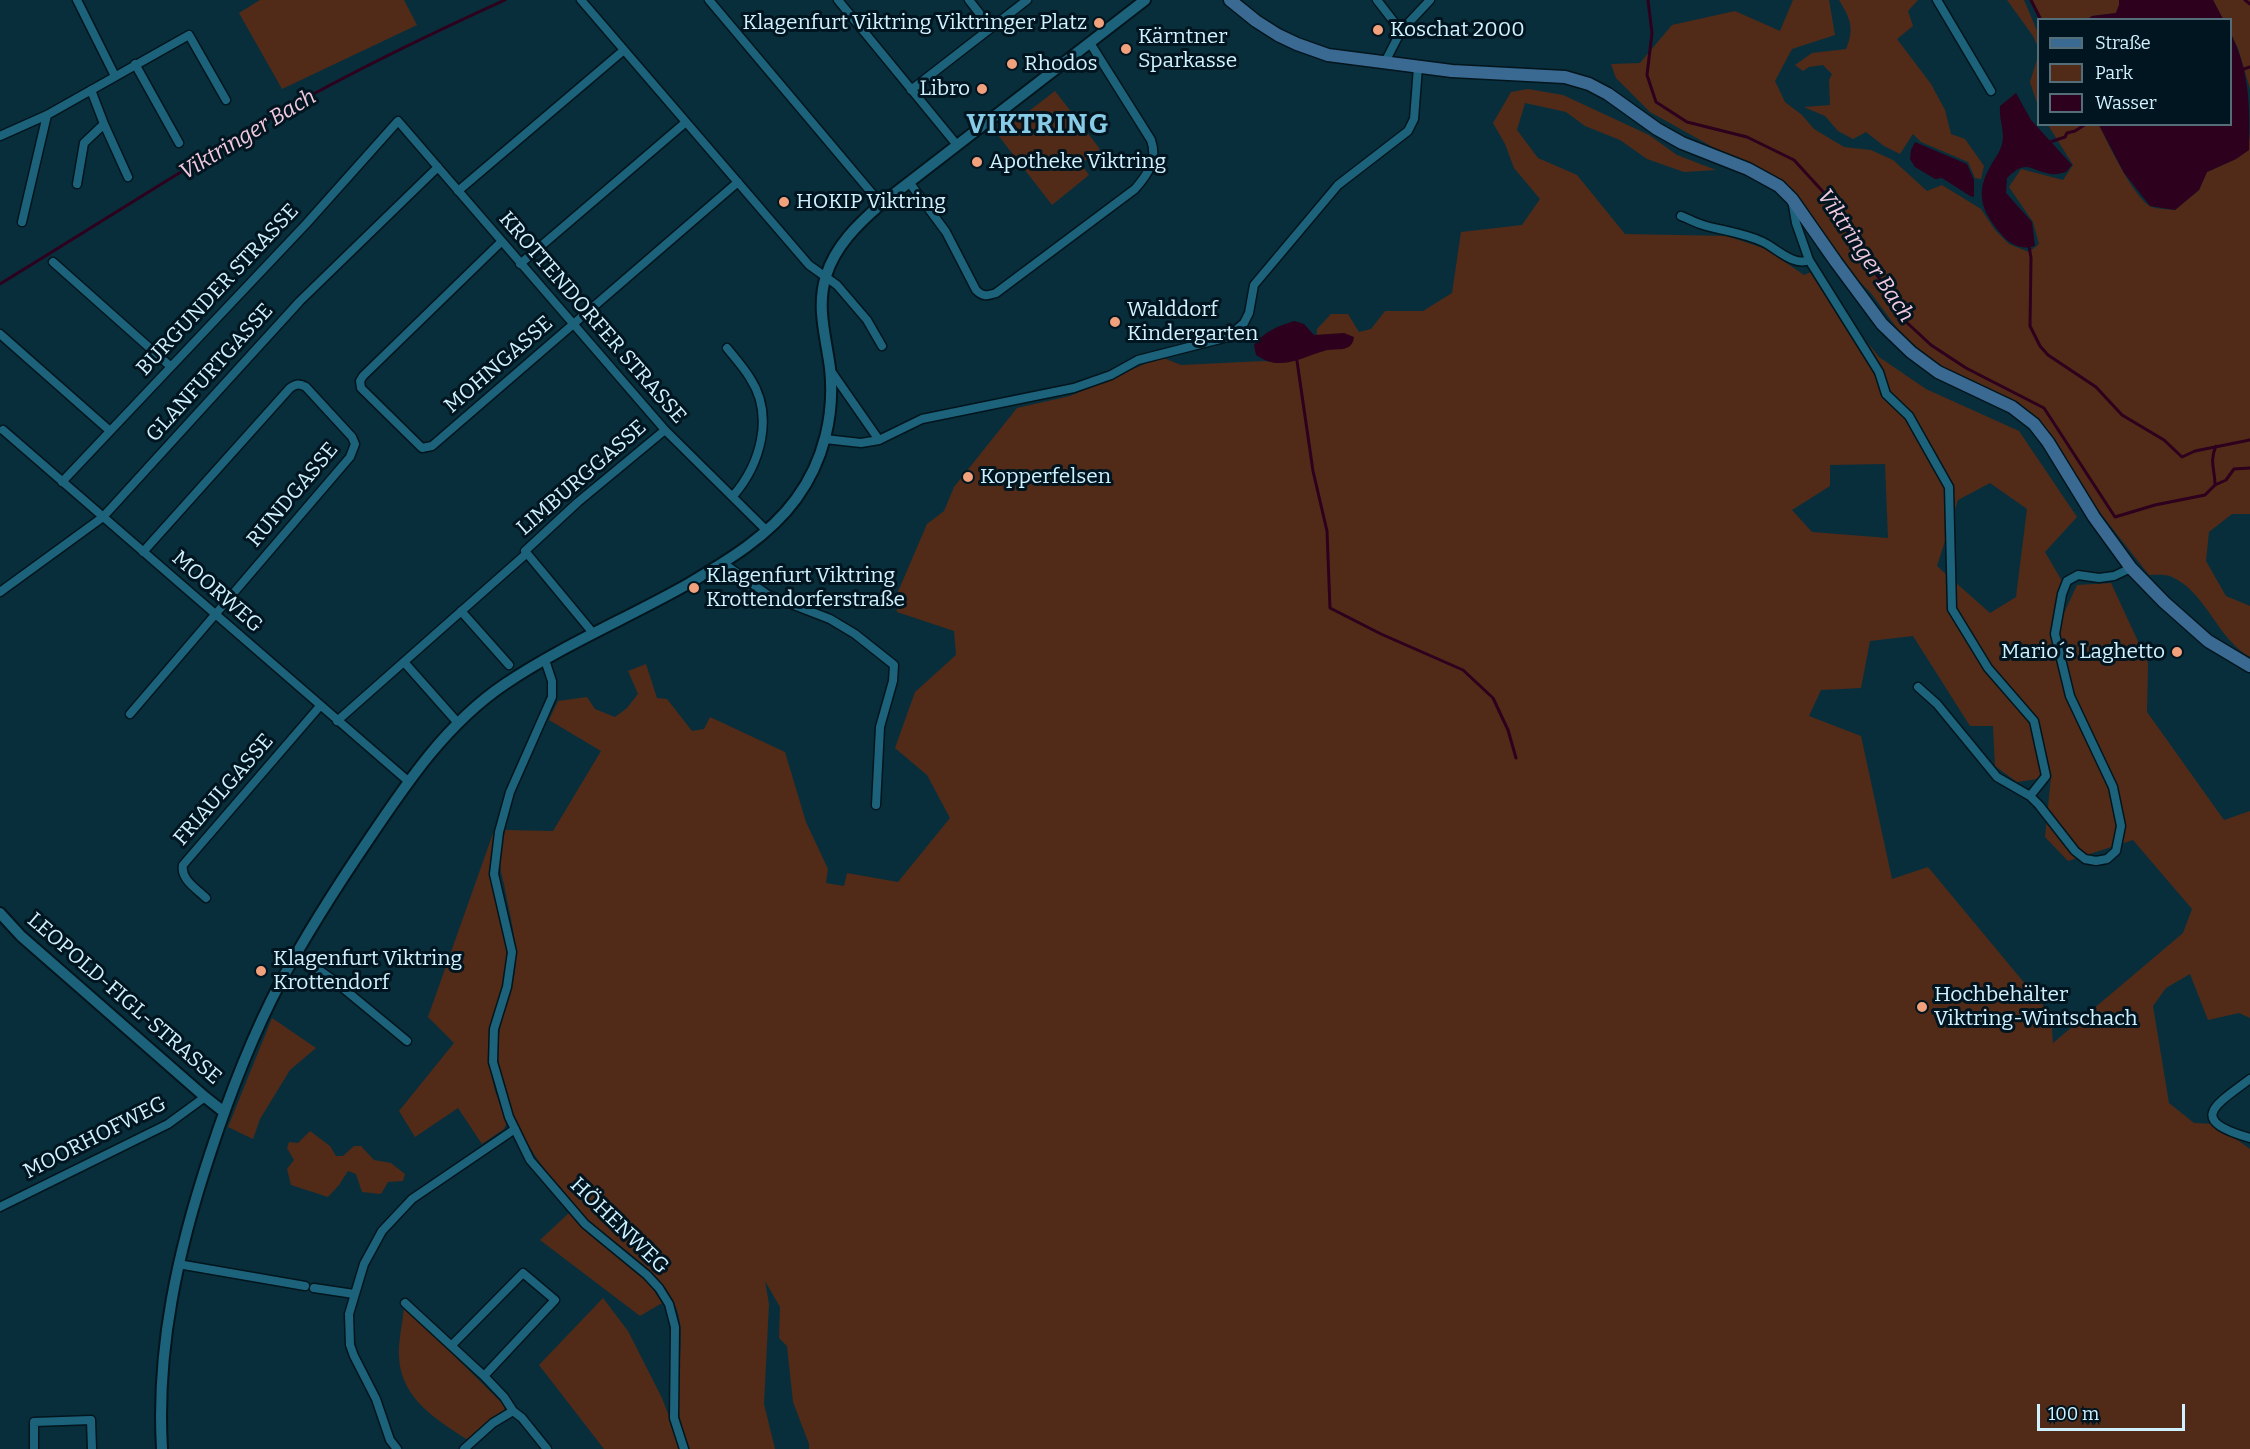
<!DOCTYPE html>
<html>
<head>
<meta charset="utf-8">
<style>
  body { margin:0 }
  #map { position:relative; width:2250px; height:1449px; overflow:hidden; background:#092e3b; font-family:Bitter,serif }
  canvas { display:block }
  .legend { position:absolute; left:2037px; top:18px; width:195px; height:108px; box-sizing:border-box; background:#00151f; border:2px solid #536d79; margin:0; padding:8px 10px; list-style:none; font-size:18px; color:#d0f1ff }
  .legend li { display:flex; align-items:center; gap:12px; height:30px }
  .legend b { width:30px; border:2px solid #536d79 }
  .scale { position:absolute; left:2037px; top:1404px; width:148px; height:27px; box-sizing:border-box; border:3px solid #d0f1ff; border-top:0; padding-left:8px; font-size:18px; line-height:21px; white-space:nowrap; color:#d0f1ff; -webkit-text-stroke:4px #00151f; paint-order:stroke }
</style>
</head>
<body>
<div id="map">
<canvas width="2250" height="1449"></canvas>
<ul class="legend">
<li><b style="height:8px;background:#3a6992"></b>Straße</li>
<li><b style="height:16px;background:#512b18"></b>Park</li>
<li><b style="height:16px;background:#2d001d"></b>Wasser</li>
</ul>
<div class="scale">100 m</div>
</div>
<script>
const c = document.querySelector('canvas').getContext('2d');
c.lineJoin = 'round';
function fillPath(path, color) { c.fillStyle = color; c.fill(path, 'evenodd'); }
function trace(path, color, width, dash) { c.strokeStyle = color; c.lineWidth = width; c.lineCap = dash ? 'butt' : 'round'; c.setLineDash(dash || []); c.stroke(path); }
function write(font, color, halo, rows, align = 'center') {
  c.font = font + ' Bitter,serif'; c.lineWidth = 6; c.setLineDash([]); c.textBaseline = 'middle'; c.strokeStyle = halo; c.fillStyle = color; for (const [text, x, y, turn = 0] of rows) {
    c.save(); c.translate(x, y); c.rotate((+turn || 0) * Math.PI / 180); c.textAlign = isNaN(turn) ? turn : align; if (halo) c.strokeText(text, 0, 0); c.fillText(text, 0, 0); c.restore();
  }
}
const green = new Path2D(`
  M260 0H404L417 25 282 89 239 13Z
  M1793 0H1829L1835 35 1792 49 1775 81 1785 102 1802 115 1814 129 1844 147 1871 150 1893 160 1927 191 1942 185 1981 209 1995 230 2009 244 2029 252 2039 244 2033 222 2009 187 2021 169 2063 180 2073 165 2048 125H2099C2107 141 2135 201 2152 207 2158 209 2168 209 2175 210L2199 190 2207 172 2236 159 2248 150 2250 133V514H2232L2209 532 2206 561 2226 596 2250 606V657C2218 640 2206 592 2172 577 2166 574 2156 575 2149 575L2101 514 2040 424 2017 403 1970 382 1939 365 1902 335 1871 293 1852 274 1797 194 1650 112 1616 78 1611 64 1640 63 1672 25 1735 11 1780 31Z
  M1839 0H1918L1908 11 1913 26 1897 39 1931 84 1945 110 1951 134 1965 139 1984 166 1981 179 1975 178 1968 162 1921 142 1913 134 1900 154 1884 146 1866 132 1853 139 1838 131 1825 116 1804 107 1830 105 1829 80 1832 74 1823 65 1809 67 1803 71 1795 65 1812 53 1846 49C1855 28 1850 18 1839 0Z
  M2007 0H2024L2038 33V47L2033 36Z
  M2031 0H2119V5L2116 13 2092 16 2088 19H2041Z
  M2213 0H2250V89L2238 48 2231 34 2230 20 2223 19Z
  M2038 56V106L2030 82Z
  M1528 89 1563 95 1649 135 1677 155 1716 170 1684 172 1647 159 1620 140 1585 126 1566 112 1525 103 1517 130 1538 158 1577 175 1625 234 1727 236 1766 249 1804 275 1813 271 1822 286 1879 357 1926 389 2019 431 2077 517 2045 552 2062 581 2054 620 2055 632 2077 585 2111 583 2148 663 2147 712 2224 820 2250 811V1018L2239 1013 2208 1020 2190 974 2166 988 2153 1006 2169 1103 2194 1123 2215 1124 2250 1149V1449H809V1444L793 1402 787 1346 779 1338 780 1307 765 1281 769 1304 764 1404 775 1449H690C685 1435 679 1421 678 1405 676 1378 686 1335 677 1310 661 1267 617 1248 586 1218 542 1173 490 1102 499 1035 503 1007 518 980 516 951 514 929 508 906 504 884 502 877 500 869 500 862 500 852 503 840 505 830L553 831 601 751 549 720 558 701 587 697 595 709 615 717 627 708 638 694 628 671 646 664 657 698 667 699 692 731 704 729 710 717 785 752 806 822 828 869 826 883 844 886 847 873 898 882 950 818 927 775 895 748 915 692 956 655 954 631 897 612V594L927 524 944 511 954 487 1017 408 1070 396 1161 357 1181 365 1264 361 1278 363 1316 348 1317 329 1331 314H1348L1359 332 1371 329 1385 311H1423L1452 293 1461 232 1522 225 1540 199 1514 168 1505 144 1493 123 1511 92ZM1885 464 1888 538 1812 532 1792 510 1830 486V465ZM1990 483 2027 509 2016 597 1990 613 1937 566 1958 500ZM1913 636 1970 726H1993L1995 766 2017 782 2051 777 2045 837 2068 861 2133 840 2192 909 2183 933 2053 1043 2051 1015 1928 867 1892 879 1861 736 1809 716 1821 690 1861 688 1870 641Z
  M1055 91 1100 149 1081 164 1089 175 1052 205 998 135Z
  M497 822 490 863 504 929 507 962 503 987 490 1035 488 1059 495 1091 507 1122 504 1129 482 1144 458 1108 415 1137 399 1111 454 1043 428 1017Z
  M272 1018 316 1048 290 1070 260 1119 253 1139 228 1127Z
  M310 1131 330 1146 336 1156H343L354 1146H361L374 1160 391 1163 405 1174 403 1181 388 1182 381 1194 362 1192 356 1174 348 1171 339 1185 328 1197 291 1185 287 1169 294 1160 287 1148 289 1142 298 1143Z
  M569 1213 591 1236 650 1284 662 1303 640 1316 540 1240Z
  M603 1298 628 1331 662 1398 681 1449H604L539 1365Z
  M404 1306 505 1406 504 1411 468 1440C437 1420 401 1399 399 1357 398 1341 403 1322 404 1306Z`);
const water = new Path2D(`
  M2119 0H2213L2223 19H2088L2092 16 2116 13 2119 5Z
  M2231 34C2250 73 2250 107 2249 150L2236 159 2207 172 2199 190 2175 210 2150 206 2124 173 2099 125 2230 124Z
  M2016 93 2031 120 2072 165 2066 172C2061 173 2056 175 2051 174 2029 171 2028 158 2007 178L2006 193 2032 222 2035 246C2022 250 2010 245 2002 235 1983 213 1974 195 1990 167 1995 157 2002 151 2003 138 2003 127 1999 117 2000 106Z
  M1915 142 1967 164 1974 180V197L1970 196 1942 178 1935 179 1915 167 1910 159 1911 150Z
  M1294 321 1304 324 1314 335 1344 333 1354 337C1352 354 1336 347 1324 351 1300 358 1280 372 1256 355L1254 345C1265 331 1278 326 1294 321Z`);
const stream = new Path2D(`
  M1648 0 1652 33 1647 75 1656 102 1687 122 1747 137 1794 160 1826 195 1861 254 1888 290 1903 319 1931 345 1966 368 2044 408 2115 517 2155 505 2205 495 2215 485 2226 480 2234 469 2250 468
  M2031 0 2041 20
  M2245 0 2250 4
  M2241 70 2250 67
  M2047 143 2065 137 2067 133 2075 131 2086 124
  M2029 246 2031 258 2030 326 2040 346 2048 355 2096 387 2122 415 2164 440 2182 457 2195 451 2250 440
  M0 284C82 234 163 182 245 133 328 83 417 40 505 0
  M1297 361 1313 471 1327 531 1330 608 1381 634 1463 670 1493 698 1508 730 1516 758
  M2215 485C2215 470 2209 461 2216 446`);
const minor = new Path2D(`
  M77 0 115 76
  M581 0 809 265 837 285 867 320 882 346
  M709 0 881 204
  M838 0 957 145
  M969 0 991 28
  M1377 0 1401 31
  M1937 0 1991 91
  M1385 62 1401 31 1430 0
  M135 64 179 143
  M91 90 104 124 128 177
  M911 90 1027 0
  M0 136 47 115 189 35 226 100
  M909 182 946 232 976 290C983 297 987 296 996 293L1135 189C1148 174 1158 160 1151 140L1090 43
  M77 184 84 143 104 124
  M458 191 624 50
  M1681 216C1689 219 1696 223 1703 225 1723 231 1744 233 1763 242 1776 248 1794 267 1809 260L1796 223 1792 199
  M22 222 47 115
  M501 242 363 376 360 381 361 388 422 448 432 446 738 182
  M1809 260 1879 372 1886 394 1909 416 1949 487 1952 609 1988 668 2034 721 2046 776 2030 796
  M53 262 170 366
  M520 264 686 122
  M0 334 110 431
  M727 348C735 358 744 368 750 378 775 416 760 465 733 496
  M831 371 879 440 922 419 1074 388 1111 375 1138 360 1228 337 1244 323 1249 313 1254 285 1338 185 1408 131 1414 119 1418 67
  M3 430 408 781
  M825 439 861 443 879 440
  M62 482 306 224 398 121 665 430 767 531
  M723 563 768 595 830 619 855 634 894 665 893 681 880 727 876 805
  M0 592 103 517 300 301 438 167
  M461 611 509 665
  M593 633 525 551 578 502 665 430
  M545 660 552 681V697L510 792 499 832 494 874 512 952 507 987 494 1029 493 1062 509 1117 530 1160 585 1224 647 1275 659 1288 669 1304 675 1327 674 1418 684 1449
  M404 662 458 723
  M1918 687 1937 704 1997 777 2030 796 2039 805 2075 851 2085 859 2096 861 2107 859 2116 851 2121 826 2113 787 2070 696 2055 634 2062 594 2067 581 2078 575 2099 578 2114 576 2131 568
  M130 714 350 457 355 444 352 437 306 387C299 383 296 384 290 388L143 552
  M337 721 526 554
  M206 898C197 889 180 879 183 865L320 706
  M296 954 332 979 407 1041
  M2250 1079C2212 1107 2189 1120 2250 1138
  M0 1207 168 1124 205 1097
  M178 1264 305 1286
  M314 1288 354 1294
  M405 1303 484 1376 504 1397 513 1411
  M452 1345 523 1273 555 1300 484 1376
  M34 1449V1422L91 1420 92 1449
  M397 1449 390 1440 376 1399 354 1356 350 1345 349 1314 364 1264 382 1231 412 1199 515 1129
  M464 1449 493 1423 513 1411 522 1418 547 1449`);
const tertiary = new Path2D(`
  M0 913 21 936 205 1097 224 1112
  M162 1449C156 1348 178 1250 210 1154 229 1096 251 1038 280 983 307 933 337 886 369 839 408 781 447 723 505 684 563 645 628 618 688 584 727 561 769 536 796 499 824 461 835 414 830 368 826 337 816 307 826 276 835 246 858 224 881 204L1145 0`);
const secondary = new Path2D(`
  M1230 0 1256 21 1278 35 1297 44 1328 55 1452 71 1565 77 1589 84 1608 94 1657 129 1682 143 1748 169 1779 186 1792 199 1836 262 1882 324 1911 352 1938 372 2012 407 2034 424 2048 442 2094 517 2131 568 2164 602 2208 641 2250 666`);
const markers = [
  [1099,23,6,"#f1a17c"],
  [1378,30,6,"#f1a17c"],
  [1126,49,6,"#f1a17c"],
  [1012,64,6,"#f1a17c"],
  [982,89,6,"#f1a17c"],
  [977,162,6,"#f1a17c"],
  [784,202,6,"#f1a17c"],
  [1115,322,6,"#f1a17c"],
  [968,477,6,"#f1a17c"],
  [694,588,6,"#f1a17c"],
  [2177,652,6,"#f1a17c"],
  [261,971,6,"#f1a17c"],
  [1922,1007,6,"#f1a17c"]
];
const poiNames = [
  ["Klagenfurt Viktring Viktringer Platz",1087,23,"right"],
  ["Koschat 2000",1390,30],
  ["Kärntner",1138,37],
  ["Sparkasse",1138,61],
  ["Rhodos",1024,64],
  ["Libro",970,89,"right"],
  ["Apotheke Viktring",989,162],
  ["HOKIP Viktring",796,202],
  ["Walddorf",1127,310],
  ["Kindergarten",1127,334],
  ["Kopperfelsen",980,477],
  ["Klagenfurt Viktring",706,576],
  ["Krottendorferstraße",706,600],
  ["Mario´s Laghetto",2165,652,"right"],
  ["Klagenfurt Viktring",273,959],
  ["Krottendorf",273,983],
  ["Hochbehälter",1934,995],
  ["Viktring-Wintschach",1934,1019]
];
const streetNames = [
  ["BURGUNDER STRASSE",218,290,-47],
  ["KROTTENDORFER STRASSE",592,318,49],
  ["MOHNGASSE",499,365,-41],
  ["GLANFURTGASSE",210,373,-48],
  ["LIMBURGGASSE",582,478,-41],
  ["RUNDGASSE",293,495,-50],
  ["MOORWEG",217,592,41],
  ["FRIAULGASSE",224,790,-49],
  ["LEOPOLD-FIGL-STRASSE",124,999,41],
  ["MOORHOFWEG",95,1138,-27],
  ["HÖHENWEG",619,1226,44]
];
const waterNames = [
  ["Viktringer Bach",248,135,-31],
  ["Viktringer Bach",1865,256,56]
];
const districtNames = [
  ["VIKTRING",1038,125]
];
fillPath(green, '#512b18');
fillPath(water, '#2d001d');
trace(stream, '#2d001d', 3);
trace(minor, '#02151c', 11);
trace(tertiary, '#02151c', 14);
trace(secondary, '#02151c', 15);
trace(minor, '#1c627b', 8);
trace(tertiary, '#1c627b', 10);
trace(secondary, '#3a6992', 12);
for (const [x, y, r, color] of markers) { const dot = new Path2D(); dot.arc(x, y, r, 0, 2 * Math.PI); c.fillStyle = color; c.fill(dot); trace(dot, '#00151f', 2); }
write('21px', '#d0f1ff', '#00151f', poiNames, 'left');
write('21px', '#d0f1ff', '#00151f', streetNames);
write('italic 22px', '#f3c9df', '#00151f', waterNames);
c.letterSpacing = '1.5px';
write('bold 27px', '#88cbe7', '#00151f', districtNames);
c.letterSpacing = '0px';
</script>
</body>
</html>
